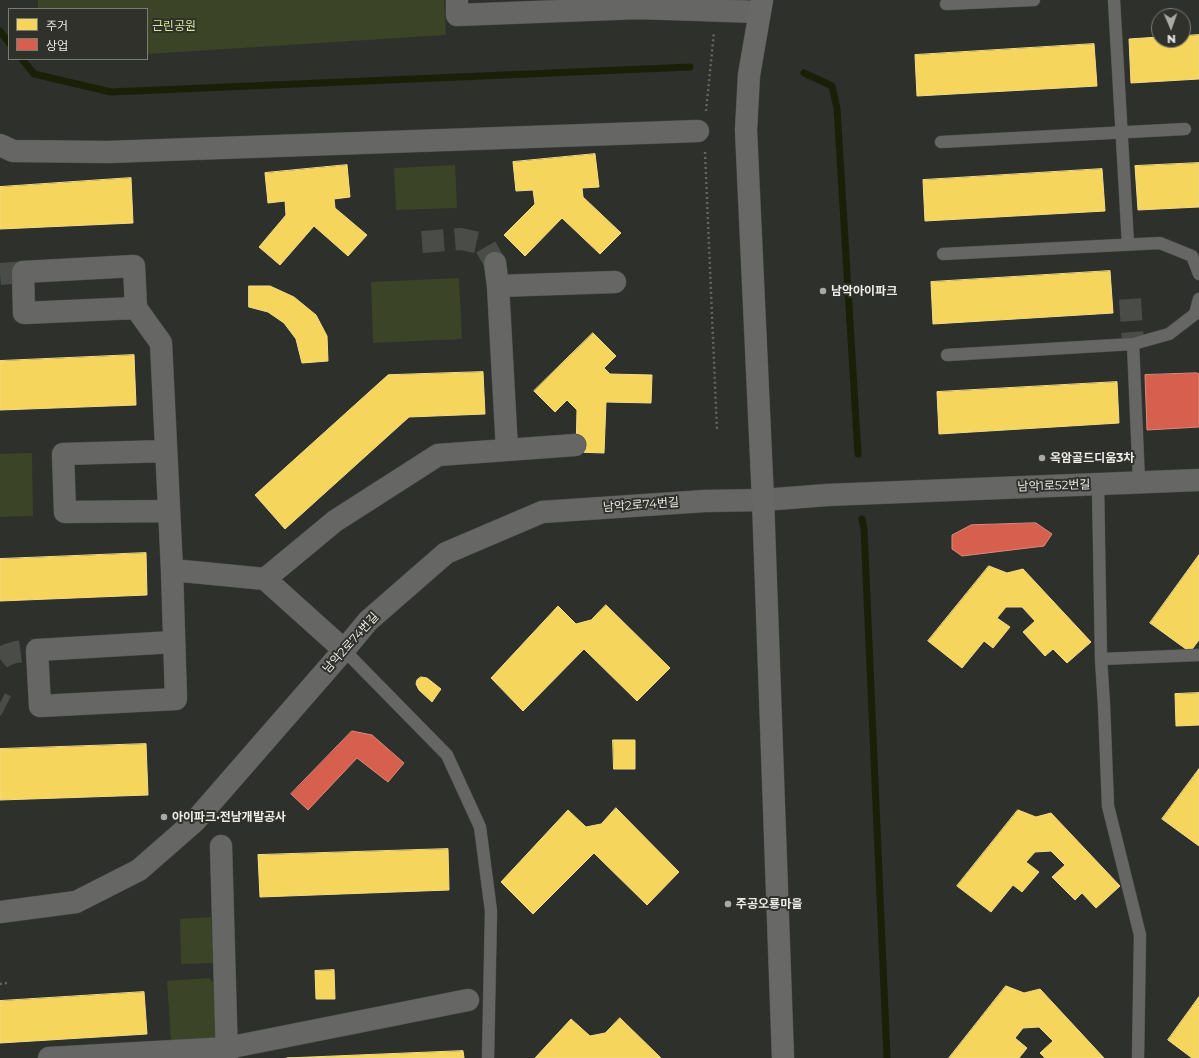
<!DOCTYPE html>
<html>
<head>
<meta charset="utf-8">
<style>
  body { margin:0 }
  #map { position:relative; width:1199px; height:1058px; overflow:hidden; background:#2e302b; font-family:Montserrat,"Noto Sans KR",sans-serif }
  canvas { display:block }
  .legend { position:absolute; left:8px; top:8px; width:140px; height:52px; box-sizing:border-box; background:#2f312a; border:1px solid #7a7c76; margin:0; padding:5px 7px; list-style:none; font-size:12px; color:#ebece8 }
  .legend li { display:flex; align-items:center; gap:8px; height:20px }
  .legend b { width:20px; border:1px solid #7a7c76 }
  .north { position:absolute; left:1151px; top:8px; width:40px; height:40px; box-sizing:border-box; background:#2f312a; border:1px solid #7a7c76; border-radius:50%; rotate:178deg; font-size:11px; font-weight:700; line-height:16px; text-align:center; color:#ebece8 }
  .north::after { content:''; display:block; margin:auto; width:14px; height:18px; background:#a9aaa6; clip-path:polygon(50% 0,100% 100%,50% 72%,0 100%) }
</style>
</head>
<body>
<div id="map">
<canvas width="1199" height="1058"></canvas>
<ul class="legend">
<li><b style="height:11px;background:#f6d55c"></b>주거</li>
<li><b style="height:11px;background:#d6604d"></b>상업</li>
</ul>
<div class="north">N</div>
</div>
<script>
const c = document.querySelector('canvas').getContext('2d');
c.lineJoin = 'round';
function fillPath(path, color) { c.fillStyle = color; c.fill(path, 'evenodd'); }
function trace(path, color, width, dash) { c.strokeStyle = color; c.lineWidth = width; c.lineCap = dash ? 'butt' : 'round'; c.setLineDash(dash || []); c.stroke(path); }
function write(font, color, halo, rows, align = 'center') {
  c.font = font + ' Montserrat,"Noto Sans KR",sans-serif'; c.lineWidth = 4; c.setLineDash([]); c.textBaseline = 'middle'; c.strokeStyle = halo; c.fillStyle = color; for (const [text, x, y, turn = 0] of rows) {
    c.save(); c.translate(x, y); c.rotate((+turn || 0) * Math.PI / 180); c.textAlign = isNaN(turn) ? turn : align; if (halo) c.strokeText(text, 0, 0); c.fillText(text, 0, 0); c.restore();
  }
}
const green = new Path2D(`
  M38 0H444L446 35 147 54V9H38Z
  M455 165 457 208 396 210 394 168Z
  M459 278 462 339 373 343 371 282Z
  M32 453 33 516 0 517V454Z
  M211 917 213 963 181 964 180 919Z
  M209 978 221 990 222 1028 212 1040 171 1041 167 981Z`);
const homes = new Path2D(`
  M1199 35V79L1131 83 1129 39 1159 37V40H1183V36Z
  M1094 44 1097 86 917 96 915 55Z
  M595 154 599 187 582 188 583 197 621 233 600 254 562 218 525 256 504 235 535 204 533 190 516 191 513 162Z
  M1199 163V207L1138 210 1135 166Z
  M347 165 350 197 334 199 335 208 367 235 348 256 314 226 280 265 259 247 286 215 285 201 268 203 265 173Z
  M1102 169 1105 211 925 221 923 180Z
  M131 178 133 223 0 229V187Z
  M1110 271 1113 313 933 324 931 282Z
  M249 286H270L294 297 316 315 327 336 328 361 302 363 296 339 284 323 268 312 249 307Z
  M593 333 616 356 604 368 610 374 652 375 651 403 606 402 604 453 576 452 577 410 567 400 555 412 534 391Z
  M134 355 136 405 0 410V361Z
  M483 372 485 414 409 417 285 529 255 495 388 375Z
  M1117 382 1119 423 939 434 937 392Z
  M146 553 147 595 0 601V559Z
  M1199 555V640L1190 652 1150 623Z
  M989 566 1007 573 1023 569 1091 642 1067 663 1053 649 1045 656 1023 632 1035 621 1022 607H1006L997 618 1010 627 993 648 984 641 962 668 928 641Z
  M606 605 670 668 637 701 584 649 523 711 491 678 558 606 576 624 591 620Z
  M421 677 427 678 441 689 432 702 419 690 416 684 417 680Z
  M1199 693V725L1176 726 1175 694Z
  M613 740H635V769H614Z
  M146 744 148 795 0 800V749Z
  M1199 769V846L1162 819Z
  M616 808 679 872 647 905 594 853 533 914 501 882 568 810 586 827 601 824Z
  M1018 810 1036 817 1051 813 1120 886 1096 908 1082 893 1075 900 1052 877 1065 865 1051 851 1035 852 1026 862 1039 872 1022 892 1013 885 991 912 957 886Z
  M448 849 449 890 260 897 258 855Z
  M334 970 335 999H316L315 971Z
  M1006 986 1024 993 1040 989 1104 1058H1045L1040 1053 1053 1041 1039 1027 1023 1028 1015 1038 1027 1048 1019 1058H949Z
  M144 992 147 1034 0 1043V1001Z
  M1199 997V1058H1192L1168 1040Z
  M620 1018 661 1058H535L571 1019 590 1036 605 1033Z
  M463 1051 464 1058H287Z`);
const shops = new Path2D(`
  M1197 373 1199 374V427L1147 430 1145 375Z
  M1036 523 1052 534 1044 546 962 556 952 549V535L971 525Z
  M352 731 372 735 404 763 388 782 357 758 308 810 291 794Z`);
const stream = new Path2D(`
  M0 31 9 43
  M22 59 34 74 111 92 690 67
  M804 73 832 86 837 108 858 454
  M862 519 864 529 887 1058`);
const streetTunnel = new Path2D(`
  M422 242 461 239 484 244 495 263
  M0 274 23 272
  M1130 299 1133 344
  M0 659C10 651 25 651 37 650
  M0 703 6 706`);
const path = new Path2D(`
  M706 111 714 32
  M705 152 717 431
  M0 984 7 983`);
const lane = new Path2D(`
  M1114 0 1128 244
  M946 4 1034 0
  M941 142 1185 129
  M943 254 1160 243 1192 256 1199 274
  M1133 344 1139 482
  M947 355 1133 344 1169 334 1195 314 1199 299
  M1098 484 1101 659 1104 705 1108 806 1140 935 1138 1058
  M344 650 447 755 480 827 491 911 488 1058
  M1101 659 1199 655`);
const street = new Path2D(`
  M457 0V15L639 8 759 12
  M0 145 13 151 108 152 698 131
  M495 263 498 286
  M136 308 24 313 23 272 134 266 136 308 161 343 172 570 265 579 344 650
  M507 450 498 286 615 282
  M166 451 63 454 65 512 169 511
  M172 570 176 699 40 706 37 650 174 642
  M265 579 335 521 438 455 575 445
  M221 846 227 1058
  M0 912 76 902 139 870 195 821 344 650 368 621 446 553 542 512 705 501 763 500 827 495 1199 480
  M49 1058 227 1048 468 1000`);
const secondary = new Path2D(`
  M762 0 749 75 746 130 763 500 783 1058`);
const markers = [
  [823,291,4,"#a9aaa6"],
  [1042,458,4,"#a9aaa6"],
  [164,817,4,"#a9aaa6"],
  [728,904,4,"#a9aaa6"]
];
const parkNames = [
  ["근린공원",174,26]
];
const poiNames = [
  ["남악아이파크",831,291],
  ["옥암골드디움3차",1050,458],
  ["아이파크·전남개발공사",172,817],
  ["주공오룡마을",736,904]
];
const streetNames = [
  ["남악1로52번길",1054,486,-2],
  ["남악2로74번길",641,505,-4],
  ["남악2로74번길",351,643,-48]
];
fillPath(green, '#3b4426');
fillPath(homes, '#f6d55c');
trace(homes, '#f3dc86', 1);
fillPath(shops, '#d6604d');
trace(shops, '#dc8a7c', 1);
trace(stream, '#1a2008', 7);
trace(streetTunnel, '#4a4c47', 22, [22, 11]);
trace(lane, '#4c4d4a', 13);
trace(street, '#4c4d4a', 23);
trace(secondary, '#4c4d4a', 23);
trace(path, '#646662', 2.5, [2, 3]);
trace(lane, '#666765', 12);
trace(street, '#666765', 22);
trace(secondary, '#686966', 22);
for (const [x, y, r, color] of markers) { const dot = new Path2D(); dot.arc(x, y, r, 0, 2 * Math.PI); c.fillStyle = color; c.fill(dot); trace(dot, '#2f312a', 1.5); }
write('12px', '#d1e898', '#2f312a', parkNames);
write('bold 12px', '#ebece8', '#2f312a', poiNames, 'left');
write('12px', '#ebece8', '#2f312a', streetNames);
</script>
</body>
</html>
